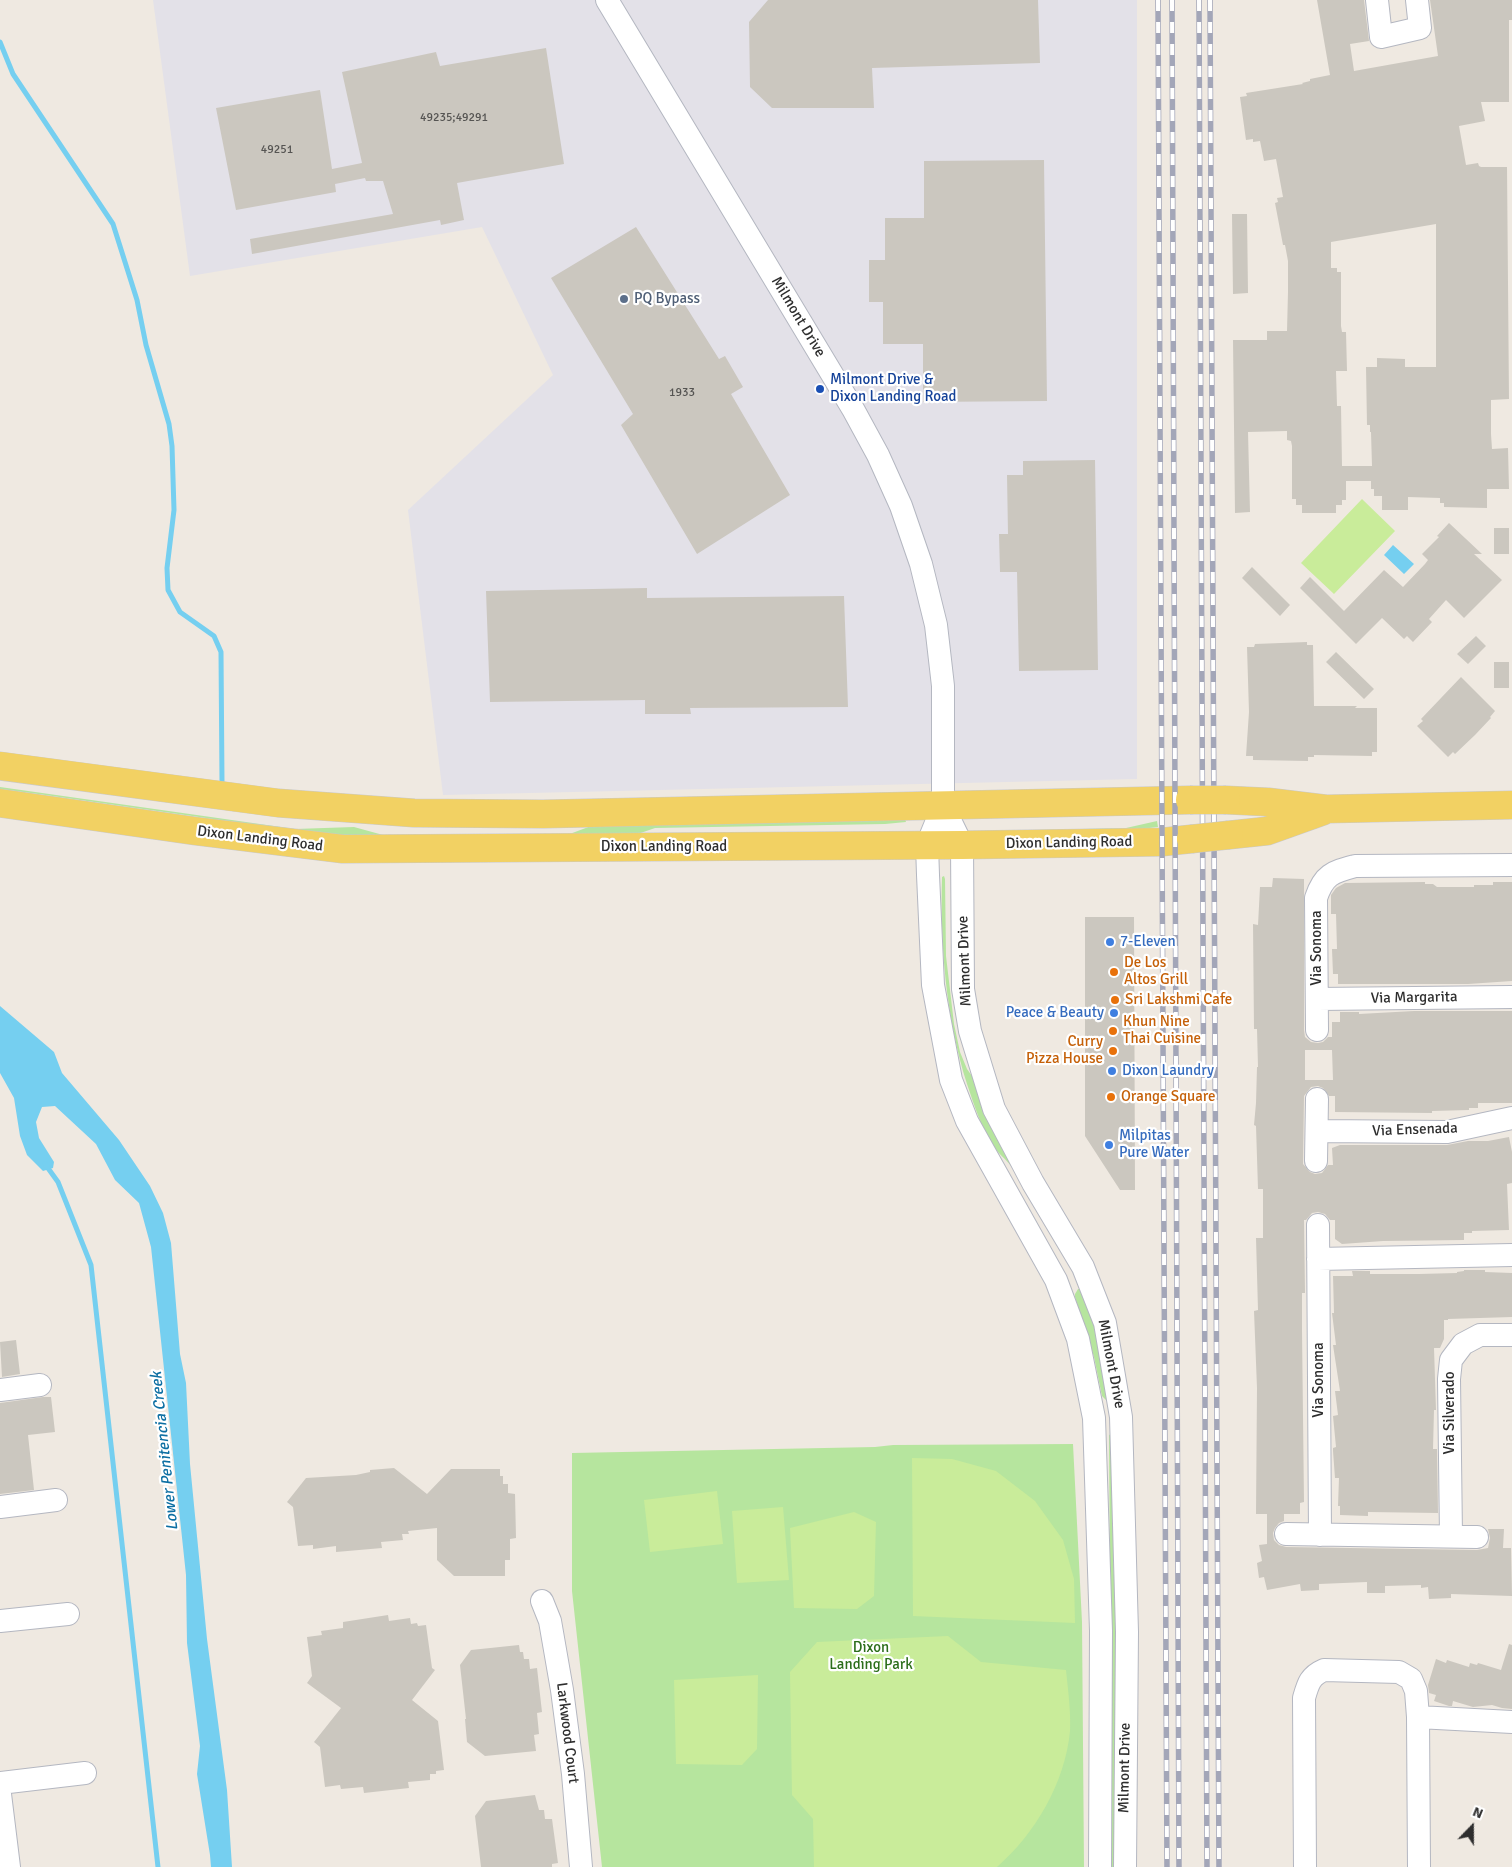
<!DOCTYPE html>
<html>
<head>
<meta charset="utf-8">
<style>
  body { margin:0 }
  #map { position:relative; width:1512px; height:1867px; overflow:hidden; background:#efe9e1; font-family:Signika,sans-serif }
  canvas { display:block }
  .north { position:absolute; left:1447px; top:1802px; width:50px; height:50px; -webkit-text-stroke:4px #fff; paint-order:stroke; rotate:22deg; font-size:14px; font-weight:700; line-height:20px; text-align:center; color:#2e2e2e }
  .north::after { content:''; display:block; margin:auto; width:18px; height:22px; background:#2e2e2e; clip-path:polygon(50% 0,100% 100%,50% 72%,0 100%) }
</style>
</head>
<body>
<div id="map">
<canvas width="1512" height="1867"></canvas>
<div class="north">N</div>
</div>
<script>
const c = document.querySelector('canvas').getContext('2d');
c.lineJoin = 'round';
function fillPath(path, color) { c.fillStyle = color; c.fill(path, 'evenodd'); }
function trace(path, color, width, dash) { c.strokeStyle = color; c.lineWidth = width; c.lineCap = dash ? 'butt' : 'round'; c.setLineDash(dash || []); c.stroke(path); }
function write(font, color, halo, rows, align = 'center') {
  c.font = font + ' Signika,sans-serif'; c.lineWidth = 4.5; c.setLineDash([]); c.textBaseline = 'middle'; c.strokeStyle = halo; c.fillStyle = color; for (const [text, x, y, turn = 0] of rows) {
    c.save(); c.translate(x, y); c.rotate((+turn || 0) * Math.PI / 180); c.textAlign = isNaN(turn) ? turn : align; if (halo) c.strokeText(text, 0, 0); c.fillText(text, 0, 0); c.restore();
  }
}
const industrial = new Path2D(`
  M153 0H1137V779L443 795 408 510 553 375 482 227 190 276Z`);
const green = new Path2D(`
  M0 787 295 829 354 827 394 838V841L276 828 38 794 0 789Z
  M905 819 906 822 885 824 655 828 629 837 567 835 591 826Z
  M1157 821 1158 827 1123 831H994L1126 828Z
  M944 876 945 879 946 956 954 1024 960 1052 967 1069 977 1083 1041 1212C1032 1197 1022 1182 1012 1167 1006 1159 998 1154 992 1144 981 1126 974 1105 967 1084 946 1017 940 947 942 877Z
  M1078 1289H1081L1095 1318 1107 1401 1102 1396 1094 1357 1075 1297V1294Z
  M1111 1434 1113 1456V1548L1124 1867H1112L1109 1435Z
  M1073 1444 1082 1622 1084 1867H602L572 1591V1453L875 1447 893 1445Z`);
const pitch = new Path2D(`
  M1362 499 1395 531 1334 594 1301 563Z
  M912 1458 952 1459 996 1471 1035 1501 1063 1540 1074 1579 1075 1623 913 1616Z
  M717 1491 723 1544 650 1552 644 1500Z
  M783 1507 789 1580 737 1583 732 1511Z
  M854 1512 876 1522 874 1596 857 1609 794 1608 790 1528Z
  M948 1636 981 1662 1066 1670C1068 1690 1071 1711 1070 1731 1065 1783 1035 1834 997 1867H814L813 1819 792 1795 790 1672 817 1642Z
  M758 1675 757 1749 742 1765 676 1764 674 1680Z`);
const water = new Path2D(`
  M1393 545 1414 564 1404 574 1384 555Z
  M0 1006 54 1052 62 1073 119 1140 150 1186 163 1213 171 1243 180 1354 186 1383 190 1464 207 1639 227 1790 232 1867H211L210 1855 197 1774 200 1746 187 1643 186 1575 151 1247 139 1203 115 1180 96 1144 55 1106 42 1107 36 1122 39 1138 54 1162 53 1168 43 1171 27 1155 20 1136 14 1098 0 1073Z`);
const stream = new Path2D(`
  M0 42 13 74 113 224 137 300 146 345 169 424 172 446 174 510 167 568 168 590 180 612 214 636 221 652 222 783
  M45 1164 58 1182 91 1265 158 1867`);
const building = new Path2D(`
  M768 0H1038L1040 63 872 68 874 108H772L750 87 749 22Z
  M1317 0H1364L1369 41 1350 44 1354 71 1438 56 1430 0H1512V20H1509V102H1481L1485 121 1459 126 1466 165 1478 163 1479 166 1481 167H1507L1509 399 1491 400V434L1492 449 1508 448 1509 489H1487V508L1444 507V503H1440V498L1408 497V510H1382V496H1374V489H1371V481H1346V500H1342V505H1336V513H1302V505H1296V499H1292V446L1291 441 1287 440V431L1248 432 1250 512 1235 513 1233 340H1267V331H1287L1288 292V261L1285 245H1283L1275 203 1278 202 1277 198 1283 197 1276 159 1264 161 1260 141 1253 142V139L1246 140 1240 97 1247 96 1246 93 1303 84 1302 83 1310 81V79L1330 75ZM1436 224V367H1405V359L1377 358V367H1366L1367 425H1370V432H1371L1372 466H1342L1341 406H1337L1336 371H1347L1346 332H1342L1341 326V272H1337V268H1331V242Z
  M546 48 564 164 457 183 464 220 441 225 440 220 252 254 250 239 393 214 383 181H366L365 178 335 184 336 192 236 210 216 108 320 90 332 169 362 163 342 72 436 52 440 66Z
  M1044 160 1047 401 923 402V344H883V302H869V260H885V218H924V161Z
  M1232 214H1247L1248 293 1233 294Z
  M636 227 719 359 725 356 743 387 731 394 790 495 697 554 621 425 633 414 551 278Z
  M1095 460 1098 670 1019 671 1017 572H1000L999 534H1008L1007 475H1023V461Z
  M1449 523 1482 554H1474L1502 580 1464 618 1446 600 1429 619 1432 622 1413 642 1407 636 1404 639 1382 618 1356 644 1300 588 1310 577 1344 611 1384 570 1403 587 1425 564 1428 560 1422 554 1439 537 1437 536Z
  M1494 528H1509V554H1494Z
  M1252 567 1290 605 1280 616 1242 578Z
  M647 588V598L844 596 848 707 690 708 691 714H645V700L490 702 486 591Z
  M1476 636 1486 646 1468 664 1457 654Z
  M1307 642V645H1313L1314 706H1357L1355 708H1377V752H1372V756L1314 755V757H1308V761L1253 760V756H1246L1249 712 1247 647H1254L1255 644Z
  M1336 652 1374 689 1364 699 1326 662Z
  M1494 662H1509V688H1494Z
  M1461 677 1495 711 1490 717 1491 718 1475 735 1455 754 1453 752 1448 757 1417 726 1423 721 1421 719Z
  M1273 878 1304 879V1030L1305 1037 1311 1042 1318 1043 1323 1042 1328 1037H1332V1022H1340V1012H1359V1014L1414 1011H1512V1103H1478V1108H1469V1110L1432 1111V1113L1335 1112V1096H1329L1323 1088 1318 1086 1311 1087 1304 1096 1303 1164 1310 1172 1315 1174 1322 1173 1328 1165H1333L1332 1148 1340 1145H1447L1468 1141H1488L1509 1137 1512 1152V1183L1507 1184 1509 1230 1472 1231V1233H1464V1240L1383 1241 1342 1244 1335 1239V1220H1330L1325 1214 1318 1212 1312 1213 1306 1220H1304L1305 1293H1302V1331L1304 1502 1300 1503V1514H1284V1521L1279 1523 1275 1528 1273 1533 1274 1540 1279 1545 1286 1547 1477 1550 1488 1548 1490 1538 1488 1529H1504L1503 1548H1511L1512 1596 1451 1594V1598L1429 1599 1428 1587 1421 1588V1585L1385 1586V1593H1367V1582L1319 1584V1590L1301 1591 1300 1584 1267 1590 1264 1577 1259 1578 1257 1563 1262 1561 1259 1545 1267 1544V1514H1256L1257 1388 1254 1311 1258 1310 1256 1238H1263V1189H1258L1256 1126 1254 1125 1256 1103 1257 1067H1258L1257 1029H1254L1253 924 1258 925 1260 887H1272ZM1305 1050H1332L1333 1080H1305Z
  M1425 882V884H1433L1437 887H1474V885H1493V882H1512V981L1468 984H1338V974H1333L1332 949H1337L1336 914H1331V895L1336 888 1345 883Z
  M1085 917H1134L1135 1190H1120L1085 1136Z
  M1464 1270H1485V1272L1512 1273V1317L1448 1319V1320H1444V1339L1440 1348H1434L1436 1410H1434L1433 1449H1437L1438 1513 1368 1512V1516L1340 1515V1506H1338L1339 1478H1335L1333 1451V1448L1336 1447 1333 1416 1338 1415 1335 1391H1340L1333 1345H1336L1332 1313H1334L1333 1276H1353L1352 1271H1370V1274H1419L1457 1273V1272L1464 1271Z
  M16 1340 20 1374 2 1377 0 1342Z
  M43 1397H51L55 1432 28 1435 34 1490 0 1494V1403Z
  M394 1468 427 1494 451 1469H500V1476H503V1484H508V1493L515 1494 516 1538 510 1539V1560H505V1576H454L437 1560V1528L408 1531 409 1534H402L403 1540 381 1542 382 1548 336 1552V1546L313 1549V1545L298 1546 293 1507 287 1502 306 1478 356 1475 370 1472V1470Z
  M388 1615 389 1621 410 1618 411 1624 417 1623 418 1626 426 1625 432 1668 435 1670 412 1700 438 1721 444 1770 436 1771V1774H430V1780L408 1782 409 1788 364 1793 363 1787 341 1789 340 1785 325 1787 320 1747 314 1742 341 1708 307 1683 312 1676 307 1637 322 1635 321 1631 343 1628V1622Z
  M1509 1644 1512 1645V1709L1502 1708 1492 1705 1473 1707 1453 1701 1452 1706H1449L1434 1701 1436 1695 1429 1693 1428 1685 1436 1659 1446 1663 1447 1660 1469 1667 1470 1663 1477 1665 1478 1663 1501 1670Z
  M519 1645 520 1652H523L524 1659H529L530 1669 537 1668 542 1712 537 1713 539 1734 534 1735 536 1751 485 1756 467 1742 465 1719H466L460 1665 471 1650Z
  M535 1795 539 1810H544L545 1819H552L558 1863 552 1864V1867H481L475 1816 486 1801Z`);
const minor = new Path2D(`
  M607 0 853 409 878 455 901 506 921 564 936 625 943 686V806L927 845 928 875 933 985 951 1080 967 1121 1056 1280 1078 1339 1094 1418 1101 1631 1100 1867
  M1377 0 1381 37 1420 28 1417 0
  M943 806 962 845 963 989 970 1031 994 1109 1033 1183 1083 1267 1105 1323 1121 1417 1127 1632 1125 1867
  M1317 999 1512 997
  M1317 1030 1316 898C1324 874 1333 872 1355 866L1512 865
  M1317 1131 1447 1132 1512 1118
  M1316 1161 1317 1099
  M1318 1225 1320 1535
  M1318 1259 1512 1255
  M0 1390 40 1385
  M0 1507 56 1500
  M1286 1534 1477 1537
  M1451 1536 1449 1379 1451 1360 1463 1344 1480 1335H1512
  M542 1601 550 1621 562 1690 573 1774 581 1867
  M0 1621 68 1614
  M1418 1717 1512 1722
  M0 1783 85 1773
  M0 1794 9 1867
  M1305 1867 1304 1698C1308 1684 1310 1676 1324 1670L1399 1672 1411 1679 1416 1691 1418 1717 1419 1867`);
const major = new Path2D(`
  M0 766 278 803 414 813 543 814 1190 800
  M1226 800 1268 802 1326 809 1512 805
  M0 803 195 831 343 849 962 845 1162 842 1191 839
  M1229 835 1267 831 1323 811`);
const rail = new Path2D(`
  M1158 0 1167 1867
  M1172 0 1179 1867
  M1199 0 1207 1867
  M1210 0 1219 1867`);
const majorBridge = new Path2D(`
  M1190 800H1226
  M1191 839 1229 835`);
const markers = [
  [624,299,5,"#5c6f8a"],
  [820,389,5,"#1a4fb4"],
  [1110,942,5,"#3f7fe0"],
  [1114,972,5,"#e8710a"],
  [1115,1000,5,"#e8710a"],
  [1114,1013,5,"#3f7fe0"],
  [1113,1031,5,"#e8710a"],
  [1113,1051,5,"#e8710a"],
  [1112,1071,5,"#3f7fe0"],
  [1111,1097,5,"#e8710a"],
  [1109,1145,5,"#3f7fe0"]
];
const numberNames = [
  ["49235;49291",454,118],
  ["49251",277,150],
  ["1933",682,393]
];
const serviceNames = [
  ["PQ Bypass",634,299]
];
const streetNames = [
  ["Milmont Drive",798,317,59],
  ["Dixon Landing Road",260,839,7],
  ["Dixon Landing Road",1069,843,-1],
  ["Dixon Landing Road",664,847],
  ["Via Sonoma",1317,948,-90],
  ["Milmont Drive",965,961,-92],
  ["Via Margarita",1414,998,-1],
  ["Via Ensenada",1415,1130,-2],
  ["Milmont Drive",1111,1364,79],
  ["Via Sonoma",1319,1380,-90],
  ["Via Silverado",1450,1413,-90],
  ["Larkwood Court",567,1733,83],
  ["Milmont Drive",1125,1768,-89]
];
const transitNames = [
  ["Milmont Drive &",830,380],
  ["Dixon Landing Road",830,397]
];
const shopNames = [
  ["7-Eleven",1120,942],
  ["Peace & Beauty",1104,1013,"right"],
  ["Dixon Laundry",1122,1071],
  ["Milpitas",1119,1136],
  ["Pure Water",1119,1153]
];
const foodNames = [
  ["De Los",1124,963],
  ["Altos Grill",1124,980],
  ["Sri Lakshmi Cafe",1125,1000],
  ["Khun Nine",1123,1022],
  ["Thai Cuisine",1123,1039],
  ["Curry",1103,1042,"right"],
  ["Pizza House",1103,1059,"right"],
  ["Orange Square",1121,1097]
];
const parkNames = [
  ["Dixon",871,1648],
  ["Landing Park",871,1665]
];
const waterNames = [
  ["Lower Penitencia Creek",165,1451,-96]
];
fillPath(industrial, '#e3e1e8');
fillPath(green, '#b6e59e');
fillPath(pitch, '#c9ec9a');
fillPath(water, '#75cff0');
trace(stream, '#75cff0', 5);
fillPath(building, '#cbc7bf');
trace(minor, '#b4b7c1', 24);
trace(major, '#c9c9c9', 29);
trace(minor, '#fff', 22);
trace(major, '#f2d163', 28);
trace(rail, '#a3a6b8', 5.5);
trace(rail, '#fff', 4, [11]);
trace(majorBridge, '#c9c9c9', 29, []);
trace(majorBridge, '#f2d163', 28);
for (const [x, y, r, color] of markers) { const dot = new Path2D(); dot.arc(x, y, r, 0, 2 * Math.PI); c.fillStyle = color; c.fill(dot); trace(dot, '#fff', 2); }
write('12px', '#555452', null, numberNames);
write('15px', '#4e5e75', '#fff', serviceNames, 'left');
write('15px', '#2e2e2e', '#fff', streetNames);
write('15px', '#164399', '#fff', transitNames, 'left');
write('15px', '#366cbe', '#fff', shopNames, 'left');
write('15px', '#c56008', '#fff', foodNames, 'left');
write('15px', '#2c6e1b', '#fff', parkNames);
write('italic 16px', '#0d6fa3', '#fff', waterNames);
</script>
</body>
</html>
